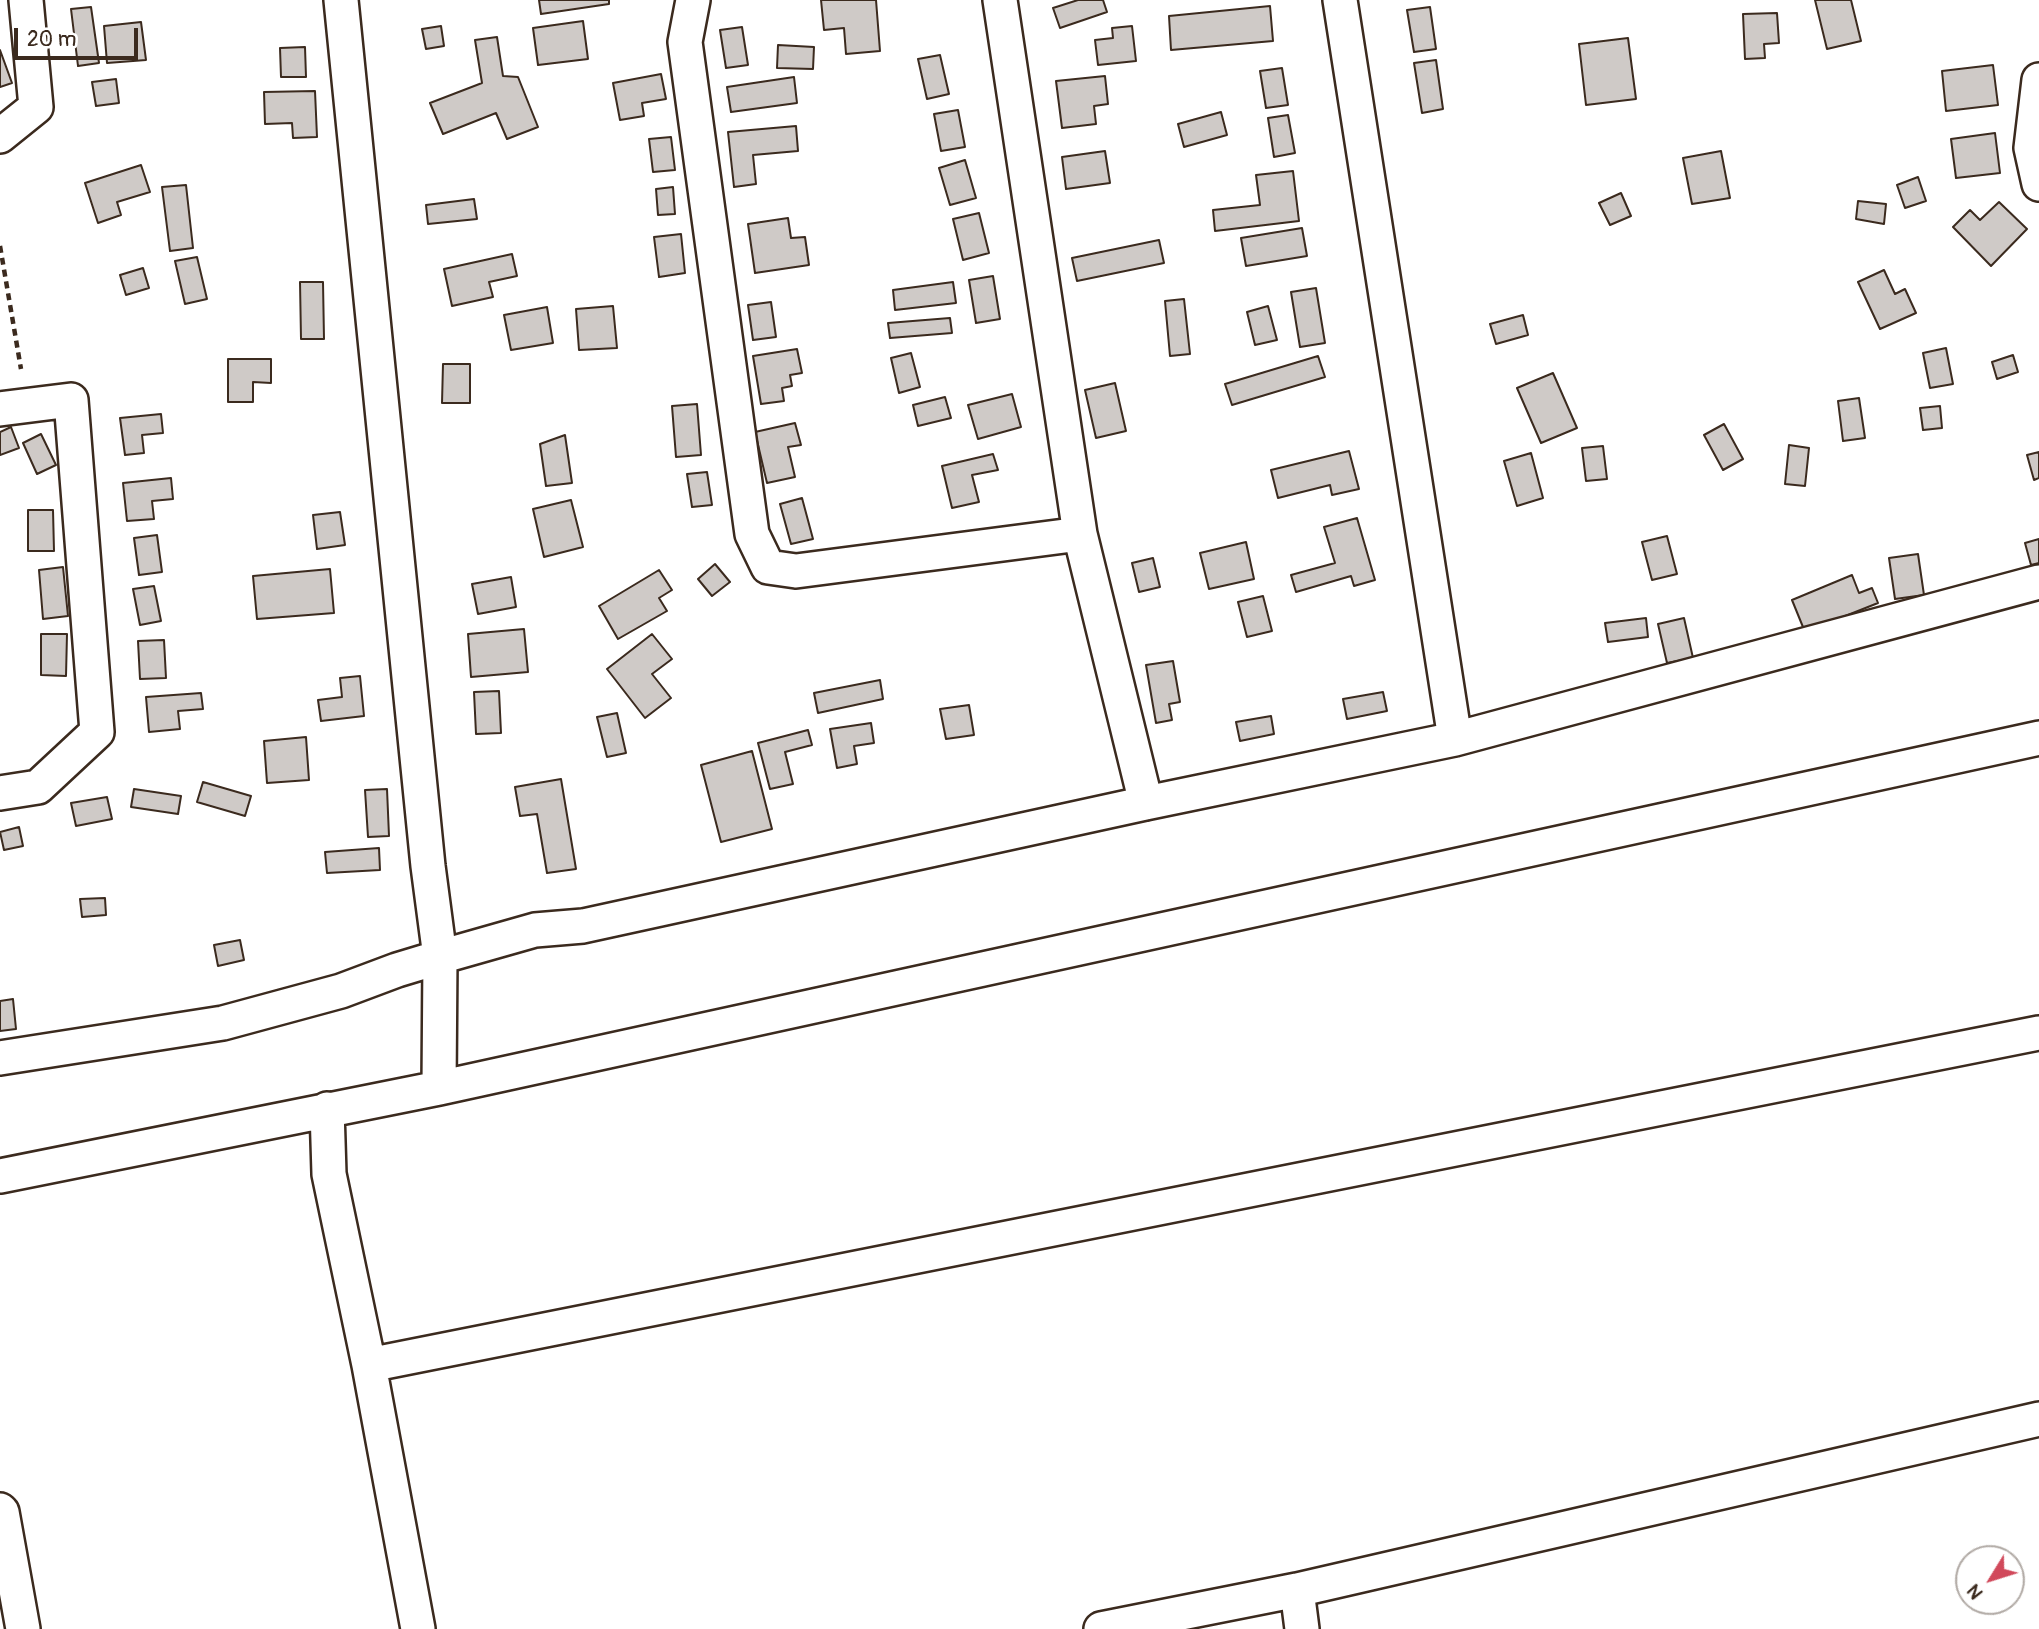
<!DOCTYPE html>
<html>
<head>
<meta charset="utf-8">
<style>
  body { margin:0 }
  #map { position:relative; width:2039px; height:1629px; overflow:hidden; background:#fff; font-family:Pangolin,sans-serif }
  canvas { display:block }
  .north { position:absolute; left:1955px; top:1545px; width:70px; height:70px; box-sizing:border-box; background:#fff; border:2px solid #b1aaa5; border-radius:50%; rotate:232deg; font-size:19px; font-weight:700; line-height:28px; text-align:center; color:#3b2a1e }
  .north::after { content:''; display:block; margin:auto; width:24px; height:32px; background:#d1495b; clip-path:polygon(50% 0,100% 100%,50% 72%,0 100%) }
  .scale { position:absolute; left:14px; top:28px; width:124px; height:32px; box-sizing:border-box; border:4px solid #3b2a1e; border-top:0; padding-left:9px; font-size:21px; line-height:24px; white-space:nowrap; color:#3b2a1e; -webkit-text-stroke:5px #fff; paint-order:stroke }
</style>
</head>
<body>
<div id="map">
<canvas width="2039" height="1629"></canvas>
<div class="north">N</div>
<div class="scale">20 m</div>
</div>
<script>
const c = document.querySelector('canvas').getContext('2d');
c.lineJoin = 'round';
function fillPath(path, color) { c.fillStyle = color; c.fill(path, 'evenodd'); }
function trace(path, color, width, dash) { c.strokeStyle = color; c.lineWidth = width; c.lineCap = dash ? 'butt' : 'round'; c.setLineDash(dash || []); c.stroke(path); }
const building = new Path2D(`
  M539 0H609V4L541 14Z
  M821 0H876L880 51 846 54 844 28 824 30Z
  M1078 0H1103L1107 12 1060 28 1053 8Z
  M1815 0H1851L1861 41 1827 49Z
  M1270 6 1273 41 1171 50 1169 16Z
  M91 7 99 63 78 66 71 9Z
  M1430 7 1436 49 1414 52 1407 10Z
  M1777 13 1779 43 1764 44 1765 58 1745 59 1743 14Z
  M583 21 588 59 538 65 533 28Z
  M141 22 146 60 107 63 104 26Z
  M441 26 444 46 426 49 422 29Z
  M1132 26 1136 61 1098 65 1095 40 1113 38 1112 28Z
  M742 27 748 65 726 68 720 30Z
  M497 37 503 76 518 77 538 127 507 139 496 113 443 134 430 103 482 83 475 40Z
  M1628 38 1636 99 1586 105 1579 44Z
  M778 45 814 47 813 69 777 68Z
  M305 47 306 77H281L280 48Z
  M0 50 12 83 0 87Z
  M940 55 949 94 927 99 918 59Z
  M1436 60 1443 109 1422 113 1414 63Z
  M1993 65 1998 105 1946 111 1942 71Z
  M1282 68 1288 105 1266 108 1260 71Z
  M661 74 666 99 642 103 644 116 620 120 613 83Z
  M1105 76 1108 104 1094 106 1096 124 1062 128 1056 81Z
  M794 77 797 103 731 112 727 87Z
  M116 79 119 103 96 106 92 82Z
  M315 91 317 137 293 138 292 123 265 124 264 92Z
  M958 110 965 147 941 151 934 114Z
  M1221 112 1227 135 1184 147 1178 124Z
  M1288 115 1295 153 1274 157 1268 118Z
  M796 126 798 151 753 155 756 184 734 187 728 132Z
  M1995 133 2000 173 1956 178 1951 139Z
  M671 137 675 170 653 172 649 139Z
  M1105 151 1110 183 1066 189 1062 157Z
  M1721 151 1730 198 1692 204 1683 158Z
  M965 160 976 198 950 205 939 168Z
  M141 165 150 192 117 202 121 215 98 223 85 183Z
  M1293 171 1299 221 1215 231 1213 210 1260 205 1256 175Z
  M1918 177 1926 201 1905 208 1897 185Z
  M186 185 193 248 170 251 162 187Z
  M673 187 675 214 658 215 656 189Z
  M1621 193 1631 216 1610 225 1599 203Z
  M474 199 477 219 428 224 426 205Z
  M1858 201 1886 204 1884 224 1856 219Z
  M1999 202 2027 229 1991 266 1953 227 1970 210 1980 220Z
  M979 213 989 253 963 260 953 219Z
  M788 218 791 238 805 237 809 265 755 273 748 224Z
  M1302 228 1307 256 1246 266 1241 238Z
  M681 234 685 273 659 277 654 237Z
  M1159 240 1164 263 1077 281 1072 258Z
  M512 254 517 276 489 282 493 297 452 306 444 269Z
  M197 257 207 299 185 304 175 261Z
  M143 268 149 288 126 295 120 275Z
  M1884 270 1895 294 1905 289 1916 313 1880 329 1858 282Z
  M993 276 1000 319 976 323 969 280Z
  M300 282H323L324 339H301Z
  M953 282 956 303 895 310 893 290Z
  M1316 288 1325 343 1300 347 1291 292Z
  M1184 299 1190 354 1170 356 1165 301Z
  M771 302 776 337 753 340 748 305Z
  M613 306 617 348 579 350 576 309Z
  M1268 306 1277 340 1255 345 1247 312Z
  M547 307 553 343 511 350 504 315Z
  M1523 315 1528 335 1496 344 1490 324Z
  M950 318 952 333 890 338 888 323Z
  M1946 348 1953 384 1930 388 1923 353Z
  M797 349 802 373 790 375 792 386 782 388 784 401 761 404 753 356Z
  M911 353 920 387 899 393 891 358Z
  M2013 355 2018 372 1997 379 1992 362Z
  M1318 356 1325 377 1232 405 1225 384Z
  M228 359H271V383L253 382V402H228Z
  M443 364H470V403H442Z
  M1553 373 1577 428 1541 443 1517 388Z
  M1115 383 1126 431 1096 438 1085 390Z
  M1012 394 1021 427 978 439 968 405Z
  M945 397 951 418 918 426 913 405Z
  M1859 398 1865 438 1843 441 1838 401Z
  M697 404 701 455 676 457 672 406Z
  M1940 406 1942 428 1923 430 1920 408Z
  M161 414 163 433 142 435 144 453 125 455 120 418Z
  M795 423 801 445 788 447 795 477 767 483 755 432Z
  M1724 424 1743 459 1723 470 1704 435Z
  M11 427 19 448 0 455V432Z
  M41 434 56 465 37 474 23 443Z
  M565 435 572 483 546 486 540 444Z
  M1789 445 1809 448 1805 486 1785 484Z
  M1603 446 1607 479 1586 481 1582 448Z
  M1349 451 1359 489 1332 495 1330 485 1278 498 1271 470Z
  M2039 452V478L2034 480 2027 455Z
  M1531 453 1543 498 1517 506 1504 461Z
  M993 454 998 470 972 475 979 502 952 508 942 466Z
  M707 472 712 505 692 507 687 474Z
  M171 478 173 499 152 501 154 519 127 521 123 483Z
  M802 498 813 539 791 544 780 504Z
  M571 500 583 547 544 557 533 509Z
  M28 510H53L54 551H28Z
  M340 512 345 545 317 549 313 515Z
  M1357 518 1375 580 1354 586 1351 576 1296 592 1291 575 1335 563 1324 527Z
  M157 535 162 572 139 575 134 538Z
  M1667 536 1677 574 1652 580 1642 542Z
  M2039 539V563L2031 565 2025 543Z
  M1246 542 1254 579 1209 589 1200 553Z
  M1918 554 1924 595 1895 599 1889 558Z
  M1153 558 1160 587 1139 592 1132 563Z
  M715 564 730 582 712 596 698 579Z
  M63 567 68 616 43 619 39 570Z
  M330 569 334 613 257 619 253 576Z
  M659 570 672 590 659 598 667 611 618 639 599 606Z
  M1852 575 1859 593 1872 588 1878 603 1805 632 1792 600Z
  M511 577 516 607 478 614 472 584Z
  M154 586 161 621 140 625 133 589Z
  M1263 596 1272 631 1247 637 1238 602Z
  M1646 618 1648 637 1608 642 1605 623Z
  M1684 618 1693 658 1667 663 1658 624Z
  M524 629 528 672 471 677 468 634Z
  M41 634H67L66 676 41 675Z
  M652 634 672 659 652 674 671 698 645 718 607 669Z
  M164 640 166 678 140 679 138 641Z
  M1173 661 1180 702 1169 704 1172 720 1156 723 1146 665Z
  M360 676 364 716 321 721 318 700 342 697 340 678Z
  M880 680 883 699 818 713 814 693Z
  M499 691 501 733 476 734 474 692Z
  M1383 692 1387 711 1347 719 1343 699Z
  M201 693 203 709 178 711 180 729 149 732 146 697Z
  M969 705 974 735 946 739 940 709Z
  M617 713 626 753 607 757 597 717Z
  M1271 716 1274 734 1240 741 1236 722Z
  M871 723 874 743 854 746 857 764 837 768 830 729Z
  M808 730 812 745 785 752 793 784 770 789 758 743Z
  M306 737 309 780 267 783 264 741Z
  M752 751 772 829 721 842 701 765Z
  M561 779 576 869 547 873 537 814 520 816 515 787Z
  M203 782 251 796 245 816 197 802Z
  M134 789 181 796 178 814 131 807Z
  M387 789 389 836 368 837 365 790Z
  M107 797 112 819 76 826 71 803Z
  M19 827 23 846 4 850 0 832Z
  M379 848 380 870 327 873 325 852Z
  M105 898 106 915 82 917 80 899Z
  M240 940 244 960 218 966 214 945Z
  M13 999 16 1029 0 1031V1001Z`);
const path = new Path2D(`
  M0 246 21 369`);
const street = new Path2D(`
  M341 0 428 866 440 957 535 930 583 926 1146 803 1455 739 2039 582
  M693 0 685 42 752 534 768 567 796 571 1080 534
  M1000 0 1080 534 1146 803
  M1340 0 1455 739
  M2039 80 2031 148 2039 184
  M0 136 36 107 26 0
  M0 409 71 400 97 732 38 787 0 793
  M0 1058 223 1023 341 991 397 970 440 957 439 1088
  M327 1109 329 1174 369 1365 418 1629
  M0 1176 439 1088 2039 738
  M369 1365 2039 1033
  M0 1510 2 1512 23 1629
  M1297 1590 1302 1629
  M1101 1629 1297 1590 2039 1419`);
fillPath(building, '#cfcac7');
trace(building, '#3b2a1e', 2);
trace(street, '#3b2a1e', 38);
trace(path, '#3b2a1e', 4.5, [7, 5]);
trace(street, '#fff', 33);
</script>
</body>
</html>
